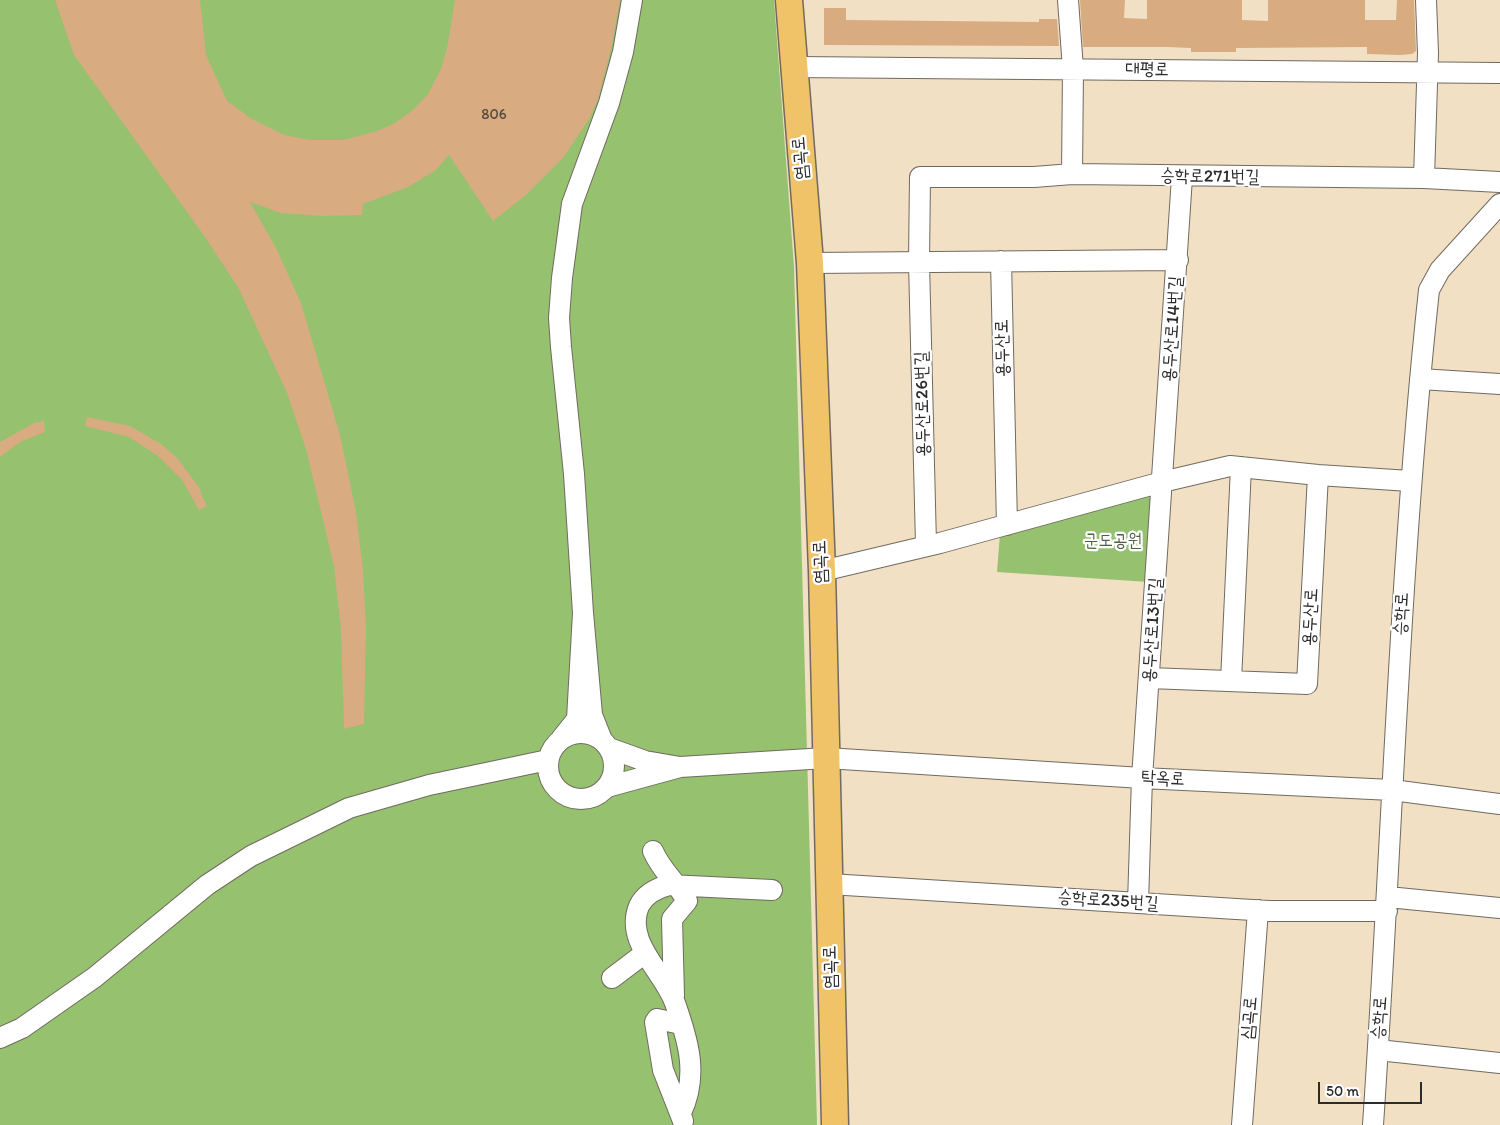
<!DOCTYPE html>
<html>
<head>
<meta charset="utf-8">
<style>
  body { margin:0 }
  #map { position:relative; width:1500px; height:1125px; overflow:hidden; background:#f1e0c3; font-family:Itim,sans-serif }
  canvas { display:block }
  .scale { position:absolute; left:1318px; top:1082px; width:104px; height:22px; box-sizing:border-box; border:2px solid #2b2b2b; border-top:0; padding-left:6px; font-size:15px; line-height:18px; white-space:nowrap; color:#2b2b2b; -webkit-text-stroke:4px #fff; paint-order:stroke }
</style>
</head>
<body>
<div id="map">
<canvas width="1500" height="1125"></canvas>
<div class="scale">50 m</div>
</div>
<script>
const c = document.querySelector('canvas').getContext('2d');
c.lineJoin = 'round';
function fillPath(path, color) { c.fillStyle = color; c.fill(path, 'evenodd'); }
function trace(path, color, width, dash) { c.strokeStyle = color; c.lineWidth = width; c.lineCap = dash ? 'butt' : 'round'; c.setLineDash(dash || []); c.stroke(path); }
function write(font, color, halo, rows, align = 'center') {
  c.font = font + ' Itim,"Poor Story",sans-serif'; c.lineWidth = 4.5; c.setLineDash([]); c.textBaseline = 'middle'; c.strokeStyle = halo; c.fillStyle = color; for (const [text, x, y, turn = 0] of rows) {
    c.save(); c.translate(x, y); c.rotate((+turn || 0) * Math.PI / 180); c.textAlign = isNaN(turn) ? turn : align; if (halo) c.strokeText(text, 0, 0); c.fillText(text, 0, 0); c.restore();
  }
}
const green = new Path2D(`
  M0 0H774L794 267 817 1125H0Z
  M1131 496 1155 497 1149 582 997 572 1000 534Z`);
const building = new Path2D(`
  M55 0H200L206 55 227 101 252 119 284 135 310 140H344L377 131 395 123 413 110 428 94 441 69 447 48 455 0H620L611 49 598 99 589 119 563 158 525 196 493 221 449 155 436 170 408 187 363 204 362 215 322 216 281 213 250 202 276 248 301 303 340 435 356 512 363 570 366 628 364 724 344 729 341 630 334 566 306 449 287 393 239 289 205 237 74 55Z
  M1080 0H1125L1124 18 1147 19V0H1242V20L1268 21V0H1365V20H1396L1397 0H1414L1416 51 1412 54 1400 55 1367 54V47L1236 48V52H1191V48L1167 47H1083Z
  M824 8H846V20L1039 22V19H1057L1059 46 824 45Z
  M87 417 130 426 161 444 178 459 201 490 200 492 207 506 199 510 182 480 158 456 129 437 85 426Z
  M44 421 45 432 20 442 0 457V442L36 422 37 423Z`);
const minor = new Path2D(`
  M1068 0 1073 69 1072 174
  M794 67 1500 73
  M1424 178 1428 53 1426 0
  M1001 261 1007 525
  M810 263 1178 260
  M1420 379 1500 384
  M926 545 919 262 920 177H1034L1072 174 1424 178 1500 182
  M822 571 940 543 1162 482 1230 466 1318 475 1410 481
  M583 613 574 474 561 347 559 318 562 278 572 204 609 103 623 52 632 0
  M1149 678 1307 684 1318 475
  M1231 681 1241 467
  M548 766a33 33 0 1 1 66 0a33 33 0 1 1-66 0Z
  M561 739 577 719 583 613 592 715 602 740
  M680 767 826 758 1142 778 1392 790 1500 804
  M607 787 680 767 645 761 609 748
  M653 851C662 872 676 881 687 901L672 919 674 996
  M829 884 1269 911H1387
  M1388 897 1500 908
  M1138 903 1142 778 1182 177
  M612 978 645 953
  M681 1024 657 1019 655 1022 663 1070 683 1121
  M0 1038 22 1028 95 977 207 885 251 856 349 808 429 785 548 760
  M1378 1050 1500 1063
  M681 1113C699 1075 688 1040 675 1003 664 972 624 942 639 906 645 894 657 888 669 885L772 890
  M1242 1125 1258 910
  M1373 1125C1392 846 1399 567 1429 290L1440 270 1500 204`);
const major = new Path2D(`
  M789 0 810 263 822 571 835 1125`);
const numberNames = [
  ["806",494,115]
];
const streetNames = [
  ["대평로",1147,70,1],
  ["염곡로",801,158,-95],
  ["승학로271번길",1210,177,1],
  ["용두산로14번길",1173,329,-86],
  ["용두산로",1003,348,-91],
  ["용두산로26번길",923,404,-91],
  ["염곡로",821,562,-92],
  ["승학로",1402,614,-87],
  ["용두산로",1311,617,-87],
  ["용두산로13번길",1153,630,-86],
  ["탁옥로",1163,779,3],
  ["승학로235번길",1108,901,4],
  ["염곡로",831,967,-91],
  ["심곡로",1250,1018,-85],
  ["승학로",1380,1018,-86]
];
const parkNames = [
  ["군도공원",1113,541]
];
fillPath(green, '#96c16f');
fillPath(building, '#d8ab80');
trace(minor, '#706a60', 22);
trace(major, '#706a60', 29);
trace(minor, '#fff', 20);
trace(major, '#f1c369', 26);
write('15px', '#564b40', null, numberNames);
write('18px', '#2b2b2b', '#fff', streetNames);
write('18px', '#506043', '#fff', parkNames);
</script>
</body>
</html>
